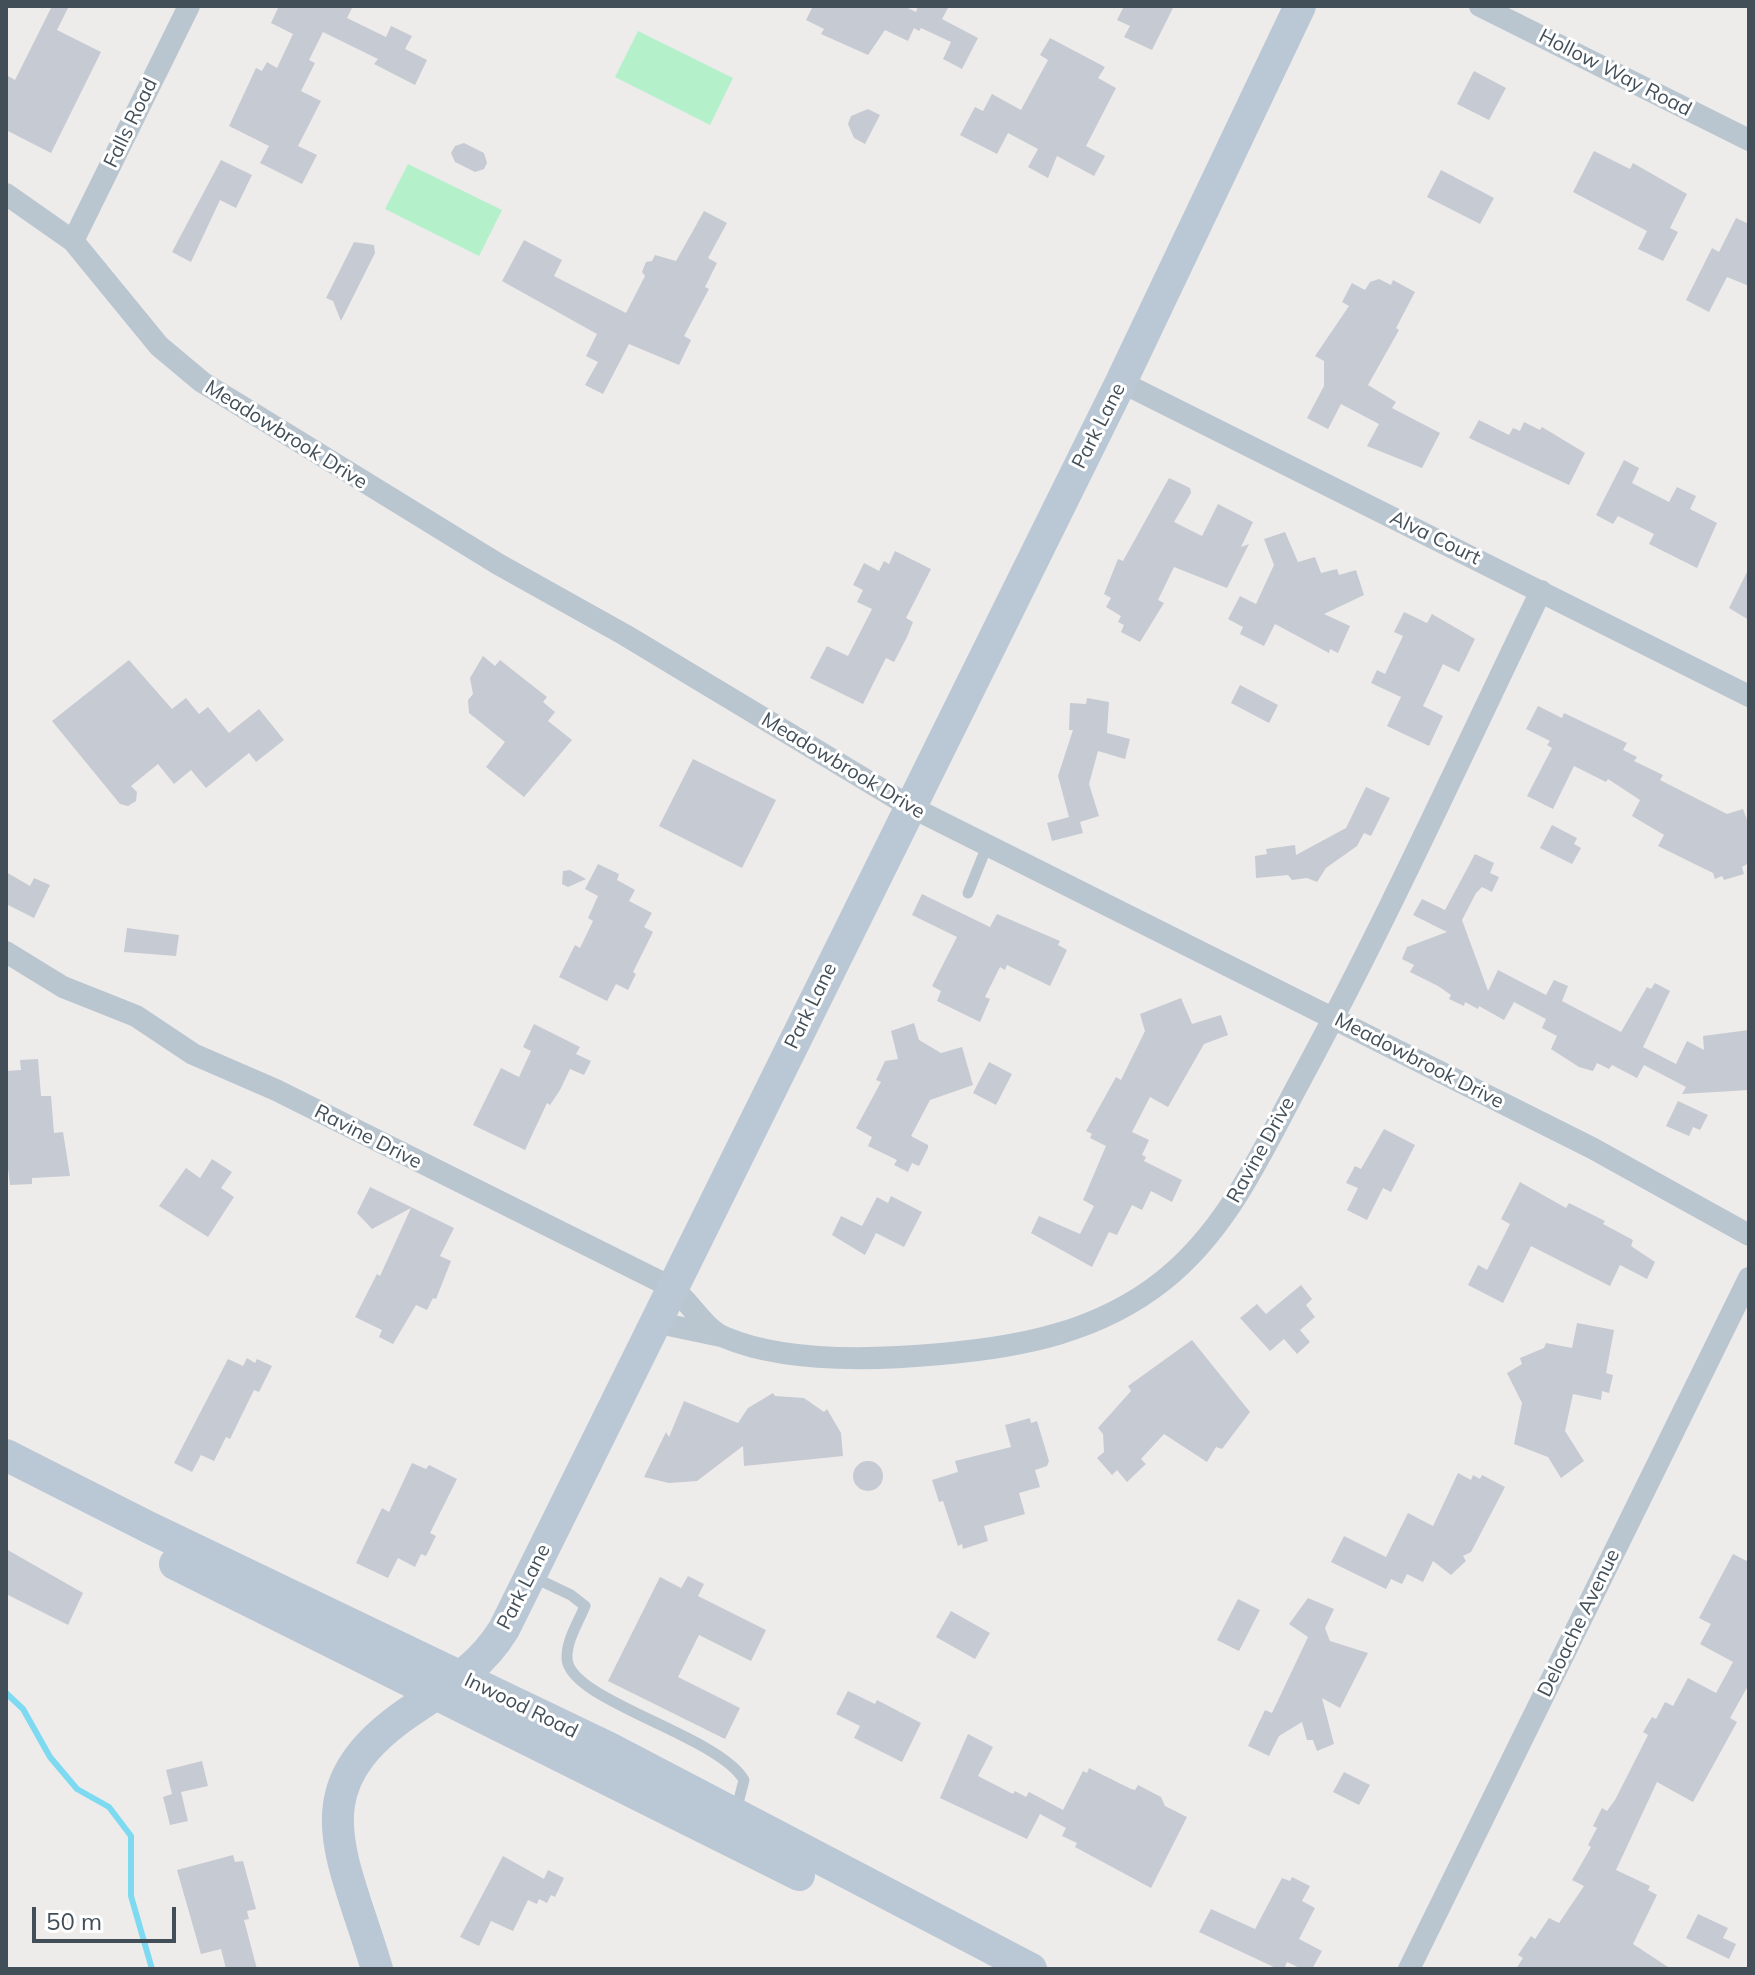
<!DOCTYPE html>
<html>
<head>
<meta charset="utf-8">
<style>
  body { margin:0 }
  #map { position:relative; width:1755px; height:1975px; overflow:hidden; background:#eeebeb; font-family:Mulish,sans-serif }
  canvas { display:block }
  .frame { position:absolute; inset:0; border:8px solid #424f59; pointer-events:none }
  .scale { position:absolute; left:32px; top:1907px; width:144px; height:36px; box-sizing:border-box; border:4px solid #424f59; border-top:0; padding-left:10px; font-size:24px; line-height:28px; white-space:nowrap; color:#424f59; -webkit-text-stroke:6px #fff; paint-order:stroke }
</style>
</head>
<body>
<div id="map">
<canvas width="1755" height="1975"></canvas>
<div class="frame"></div>
<div class="scale">50 m</div>
</div>
<script>
const c = document.querySelector('canvas').getContext('2d');
c.lineJoin = 'round';
function fillPath(path, color) { c.fillStyle = color; c.fill(path, 'evenodd'); }
function trace(path, color, width, dash) { c.strokeStyle = color; c.lineWidth = width; c.lineCap = dash ? 'butt' : 'round'; c.setLineDash(dash || []); c.stroke(path); }
function write(font, color, halo, rows, align = 'center') {
  c.font = font + ' Mulish,sans-serif'; c.lineWidth = 6; c.setLineDash([]); c.textBaseline = 'middle'; c.strokeStyle = halo; c.fillStyle = color; for (const [text, x, y, turn = 0] of rows) {
    c.save(); c.translate(x, y); c.rotate((+turn || 0) * Math.PI / 180); c.textAlign = isNaN(turn) ? turn : align; if (halo) c.strokeText(text, 0, 0); c.fillText(text, 0, 0); c.restore();
  }
}
const green = new Path2D(`
  M638 31 733 78 710 125 615 77Z
  M408 164 502 210 479 256 385 209Z`);
const stream = new Path2D(`
  M6 1693 23 1709 50 1757 77 1789 109 1807 131 1836V1896L152 1969`);
const building = new Path2D(`
  M52 6H69L57 30 101 52 51 153 6 130V75L15 80Z
  M279 6H353L347 18 386 37 391 26 412 36 405 49 427 60 415 85 374 64 378 59 323 32 309 60 315 63 301 91 321 101 298 146 317 155 302 184 260 163 269 146 229 126 256 68 262 71 267 62 277 68 293 34 271 23Z
  M813 6H904L916 12 918 6H949L942 19 978 38 962 69 943 59 951 42 921 28 919 31 914 28 908 41 885 30 868 55 821 34 824 29 806 20Z
  M1124 6H1174L1152 50 1124 37 1130 26 1117 20Z
  M1050 38 1105 67 1098 78 1116 88 1086 146 1105 156 1094 176 1057 156 1048 178 1028 167 1038 149 1008 133 997 154 960 135 975 107 983 111 992 94 1021 110 1048 60 1040 55Z
  M1474 71 1506 88 1489 120 1457 104Z
  M868 109 880 115 865 144 854 138 848 124 851 116Z
  M464 143 484 153 487 163 484 169 475 172 455 162 451 153 455 146Z
  M1594 151 1630 169 1633 163 1687 194 1670 228 1678 232 1663 261 1638 249 1647 231 1573 192Z
  M221 160 252 175 236 208 220 200 191 262 172 252Z
  M1441 170 1494 198 1480 224 1427 197Z
  M704 211 727 223 708 258 717 263 705 287 709 289 684 336 691 340 679 365 629 344 603 394 585 385 598 362 586 356 597 334 502 281 524 240 562 260 554 276 626 313 645 276 642 272 646 262 652 261 655 255 676 261Z
  M1736 218 1749 224V286L1727 277 1709 312 1686 300 1712 248 1719 252Z
  M354 242 374 245 375 253 341 321 333 301 326 298Z
  M1379 279 1391 285 1393 280 1415 292 1396 328 1399 330 1368 385 1396 402 1392 408 1440 433 1422 468 1367 446 1379 424 1341 404 1328 429 1307 418 1324 386V361L1315 356 1349 306 1342 302 1352 283 1365 290 1370 282Z
  M1479 420 1509 435 1513 428 1520 431 1524 422 1540 430 1542 427 1585 453 1569 485 1469 438Z
  M1624 460 1639 468 1632 483 1669 502 1677 487 1696 496 1690 509 1717 523 1697 568 1649 544 1654 534 1618 516 1613 524 1596 515Z
  M1169 478 1190 488 1191 493 1174 522 1202 536 1218 504 1253 522 1241 547 1249 544 1227 588 1174 567 1158 600 1164 603 1140 642 1121 632 1124 625 1118 622 1121 616 1106 607 1111 598 1104 594 1118 559 1123 561Z
  M1285 532 1298 562 1315 557 1321 573 1337 569 1339 575 1356 570 1364 595 1324 614 1350 626 1338 653 1330 649 1329 653 1275 624 1264 646 1240 634 1243 627 1228 619 1240 596 1256 604 1274 565 1264 539Z
  M895 551 931 569 906 618 913 622 907 637 894 662 886 658 863 704 810 678 827 646 848 656 872 609 857 602 863 590 853 585 864 563 879 571 884 561 889 564Z
  M1749 568V620L1729 608Z
  M1404 612 1427 623 1432 614 1475 639 1459 672 1443 664 1423 706 1443 716 1429 746 1387 726 1401 697 1371 683 1377 670 1385 674 1403 636 1394 632Z
  M483 656 495 666 500 660 547 697 543 702 555 712 548 721 572 740 524 797 486 767 505 742 469 713 468 700 473 694 470 678Z
  M129 660 172 709 186 698 199 714 208 707 229 733 259 709 284 740 256 762 249 753 206 788 191 770 174 784 158 764 131 786 137 792 136 801 128 806 120 804 52 721Z
  M1240 685 1278 705 1269 723 1231 703Z
  M1087 698 1109 702 1107 733 1130 739 1125 759 1098 751 1089 784 1099 816 1080 822 1083 833 1052 841 1047 823 1069 817 1058 776 1073 730H1069L1070 703 1086 704Z
  M1538 706 1562 718 1564 713 1627 743 1623 750 1637 757 1634 761 1663 775 1660 780 1727 814 1743 809 1749 825V863L1742 867 1744 874 1724 880 1722 876 1715 879 1713 873 1658 846 1664 835 1632 816 1640 800 1608 779 1606 782 1574 766 1553 809 1527 796 1552 748 1547 745 1550 741 1526 729Z
  M693 759 776 800 742 868 659 826Z
  M1366 787 1390 798 1371 836 1364 833 1357 846 1326 868 1317 882 1307 878 1292 880 1288 875 1256 878 1255 856 1267 854 1266 849 1295 845 1296 855 1346 828Z
  M1552 825 1577 838 1574 844 1581 848 1572 864 1540 848Z
  M1475 854 1494 863 1490 873 1499 877 1492 892 1482 887 1476 893 1462 920 1488 991 1498 970 1546 995 1554 980 1568 986 1562 1001 1621 1032 1647 987 1651 989 1655 983 1670 991 1643 1047 1676 1064 1687 1041 1704 1050 1703 1036 1749 1030V1090L1682 1094 1686 1087 1644 1065 1637 1078 1612 1065 1609 1069 1597 1063 1593 1071 1579 1067 1551 1049 1557 1036 1542 1028 1546 1019 1514 1002 1504 1020 1479 1006 1478 1009 1465 1002 1464 1006 1449 999 1451 995 1438 986 1410 972 1414 965 1402 959 1407 947 1447 932 1413 915 1422 899 1445 910Z
  M598 864 619 874 617 880 635 890 629 901 652 913 644 927 653 932 633 972 636 974 628 990 616 984 607 1001 559 977 575 945 580 948 593 921 588 918 598 896 585 889Z
  M570 870 586 879 568 887 562 884 563 871Z
  M6 872 30 886 34 878 50 885 34 918 6 904Z
  M922 894 990 927 997 914 1060 941 1058 945 1067 950 1050 986 1007 965 1005 970 1000 967 985 997 990 999 980 1022 937 1001 941 991 932 986 957 937 912 915Z
  M127 928 179 935 176 956 124 952Z
  M1181 998 1192 1024 1221 1015 1228 1035 1204 1044 1168 1107 1150 1097 1132 1132 1149 1140 1142 1155 1146 1157 1144 1161 1182 1180 1172 1202 1151 1191 1142 1210 1132 1205 1117 1235 1109 1232 1092 1267 1031 1233 1039 1216 1080 1234 1094 1206 1083 1200 1106 1146 1090 1138 1092 1134 1086 1131 1116 1077 1121 1080 1145 1031 1140 1014Z
  M914 1023 919 1040 941 1053 962 1047 973 1085 930 1100 911 1136 928 1145V1148L919 1166 912 1163 908 1172 894 1165 897 1160 868 1146 872 1137 856 1128 881 1082 876 1080 885 1061 898 1059 891 1031Z
  M534 1024 580 1047 576 1054 591 1061 584 1075 570 1069 560 1090 550 1105 547 1103 525 1150 473 1125 501 1068 519 1077 531 1051 523 1047Z
  M38 1059 41 1096H51L54 1133 63 1132 70 1176 32 1178V1184L10 1185 6 1152V1071L21 1070 20 1060Z
  M989 1062 1012 1074 996 1105 973 1093Z
  M1678 1101 1708 1115 1700 1130 1693 1127 1689 1136 1666 1126Z
  M1384 1129 1415 1145 1391 1192 1383 1188 1367 1220 1347 1210 1358 1188 1346 1183 1355 1166 1361 1169Z
  M212 1159 232 1172 221 1188 234 1197 208 1237 159 1206 186 1168 200 1178Z
  M1520 1182 1566 1208 1569 1203 1605 1221 1603 1224 1633 1240 1631 1246 1655 1262 1647 1279 1620 1265 1610 1286 1531 1246 1503 1303 1468 1285 1478 1265 1487 1270 1510 1224 1501 1219Z
  M370 1187 454 1228 440 1256 451 1261 436 1299 433 1298 427 1310 416 1305 393 1344 379 1337 382 1330 355 1317 377 1274 380 1276 411 1208 372 1229 357 1213Z
  M891 1196 922 1212 904 1247 876 1233 865 1255 832 1235 841 1216 862 1226 877 1197 888 1203Z
  M1301 1285 1312 1299 1306 1305 1315 1317 1300 1330 1310 1342 1297 1354 1284 1339 1270 1351 1240 1318 1257 1304 1266 1314Z
  M1577 1323 1614 1330 1606 1373 1613 1375 1609 1393 1602 1391 1601 1400 1573 1394 1565 1431 1584 1461 1561 1478 1548 1457 1514 1444 1522 1403 1507 1373 1522 1364 1520 1358 1544 1348 1546 1343 1572 1348Z
  M1192 1340 1250 1412 1222 1449 1216 1447 1207 1462 1164 1434 1141 1459 1146 1464 1127 1482 1117 1470 1112 1475 1097 1458 1104 1452 1103 1434 1098 1428 1131 1391 1128 1386Z
  M247 1358 255 1363 257 1359 272 1366 259 1392 254 1390 230 1439 226 1437 214 1461 201 1455 192 1472 174 1463 228 1359 243 1366Z
  M773 1393 775 1396 804 1398 824 1412 827 1409 841 1433 843 1456 744 1466 743 1446 697 1481 669 1483 644 1477 666 1432 669 1437 684 1401 738 1423 748 1408Z
  M1030 1418 1031 1423 1037 1421 1049 1461 1047 1466 1035 1470 1040 1487 1019 1493 1025 1514 984 1526 988 1541 963 1549 962 1544 958 1546 943 1501 939 1502 932 1480 958 1472 955 1461 1011 1447 1005 1425Z
  M853 1476a15 15 0 1 1 30 0a15 15 0 1 1-30 0Z
  M412 1463 426 1469 429 1465 457 1479 430 1533 436 1536 426 1556 421 1554 415 1567 398 1558 388 1578 356 1563 382 1508 389 1512Z
  M1458 1473 1471 1480 1473 1475 1480 1479 1482 1475 1505 1487 1471 1552 1463 1556 1466 1561 1451 1575 1433 1561 1423 1582 1407 1574 1402 1584 1391 1579 1386 1589 1331 1562 1344 1536 1386 1557 1408 1513 1433 1526Z
  M6 1549 83 1593 68 1625 6 1594Z
  M1733 1554 1749 1562V1684L1730 1718 1737 1722 1693 1802 1657 1782 1616 1870 1650 1886 1648 1890 1657 1895 1633 1944 1671 1969H1516L1523 1958 1518 1955 1531 1936 1535 1939 1549 1918 1559 1923 1584 1886 1572 1880 1591 1847 1588 1845 1597 1828 1593 1826 1602 1808 1607 1811 1615 1800 1648 1735 1643 1732 1652 1717 1656 1719 1665 1702 1673 1706 1688 1678 1716 1693 1733 1662 1700 1644 1711 1624 1699 1618Z
  M688 1576 704 1584 698 1596 766 1630 751 1661 699 1635 678 1677 740 1708 725 1739 608 1681 660 1577 681 1588Z
  M1308 1598 1334 1609 1325 1628 1330 1641 1368 1653 1340 1708 1322 1698 1334 1744 1317 1751 1313 1740H1307L1302 1722 1279 1736 1269 1756 1248 1746 1265 1710 1272 1713 1308 1637 1289 1624Z
  M1238 1599 1260 1610 1239 1651 1217 1640Z
  M951 1611 990 1633 975 1659 936 1637Z
  M848 1691 875 1704 877 1700 921 1723 902 1762 854 1738 860 1726 836 1714Z
  M968 1734 993 1747 978 1776 1013 1794 1015 1791 1026 1797 1029 1792 1063 1810 1083 1771 1087 1773 1089 1768 1131 1789 1135 1790 1138 1785 1161 1797 1165 1806 1187 1817 1151 1888 1075 1847 1077 1843 1062 1836 1066 1828 1040 1814 1027 1839 940 1798Z
  M202 1761 208 1786 181 1792 188 1821 170 1825 163 1797 172 1794 166 1770Z
  M1344 1772 1370 1785 1359 1805 1333 1792Z
  M233 1855 235 1862 243 1861 256 1909 247 1911 249 1919 244 1920 257 1969H226L221 1949 201 1954 177 1870Z
  M503 1856 544 1879 548 1870 564 1878 555 1897 551 1895 547 1903 539 1899 537 1904 528 1900 513 1931 491 1921 479 1946 460 1937Z
  M1292 1877 1310 1886 1302 1901 1315 1908 1299 1939 1322 1951 1312 1969H1302L1287 1962 1284 1969H1278L1199 1932 1211 1909 1255 1929 1282 1878 1290 1881Z
  M1698 1914 1728 1928 1723 1938 1736 1944 1729 1959 1686 1938Z`);
const lane = new Path2D(`
  M968 893 987 846
  M531 1576 571 1595 585 1606C578 1623 566 1641 567 1659 570 1701 718 1735 744 1780L736 1811`);
const street = new Path2D(`
  M1480 6 1749 140
  M6 194 73 241 159 346 202 382 498 564 625 635 909 806 1592 1148 1749 1235
  M73 241 189 6
  M1121 382 1749 696
  M6 952 63 987 136 1016 193 1054 276 1090 671 1287C689 1300 704 1329 724 1337 784 1363 876 1360 941 1354 1021 1347 1099 1332 1164 1280 1229 1228 1262 1151 1301 1079 1387 920 1462 754 1541 591
  M654 1322 721 1336
  M1409 1969 1749 1278`);
const secondary = new Path2D(`
  M6 1455 150 1528 609 1748 1031 1969
  M175 1564 799 1875
  M377 1969C342 1851 294 1786 418 1706 453 1683 482 1665 504 1629L1121 382 1300 6`);
const streetNames = [
  ["Hollow Way Road",1615,73,27],
  ["Falls Road",131,123,-64],
  ["Park Lane",1099,426,-63],
  ["Meadowbrook Drive",286,435,32],
  ["Alva Court",1435,538,26],
  ["Meadowbrook Drive",843,766,31],
  ["Park Lane",811,1006,-64],
  ["Meadowbrook Drive",1419,1061,27],
  ["Ravine Drive",368,1137,27],
  ["Ravine Drive",1261,1150,-61],
  ["Park Lane",524,1587,-63],
  ["Deloache Avenue",1579,1623,-64],
  ["Inwood Road",521,1706,26]
];
fillPath(green, '#b4f1cb');
trace(stream, '#7edaf1', 6);
fillPath(building, '#c6cad2');
trace(lane, '#bac6cf', 11);
trace(street, '#bac6cf', 22);
trace(secondary, '#bac7d4', 32);
write('20px', '#424f59', '#fff', streetNames);
</script>
</body>
</html>
